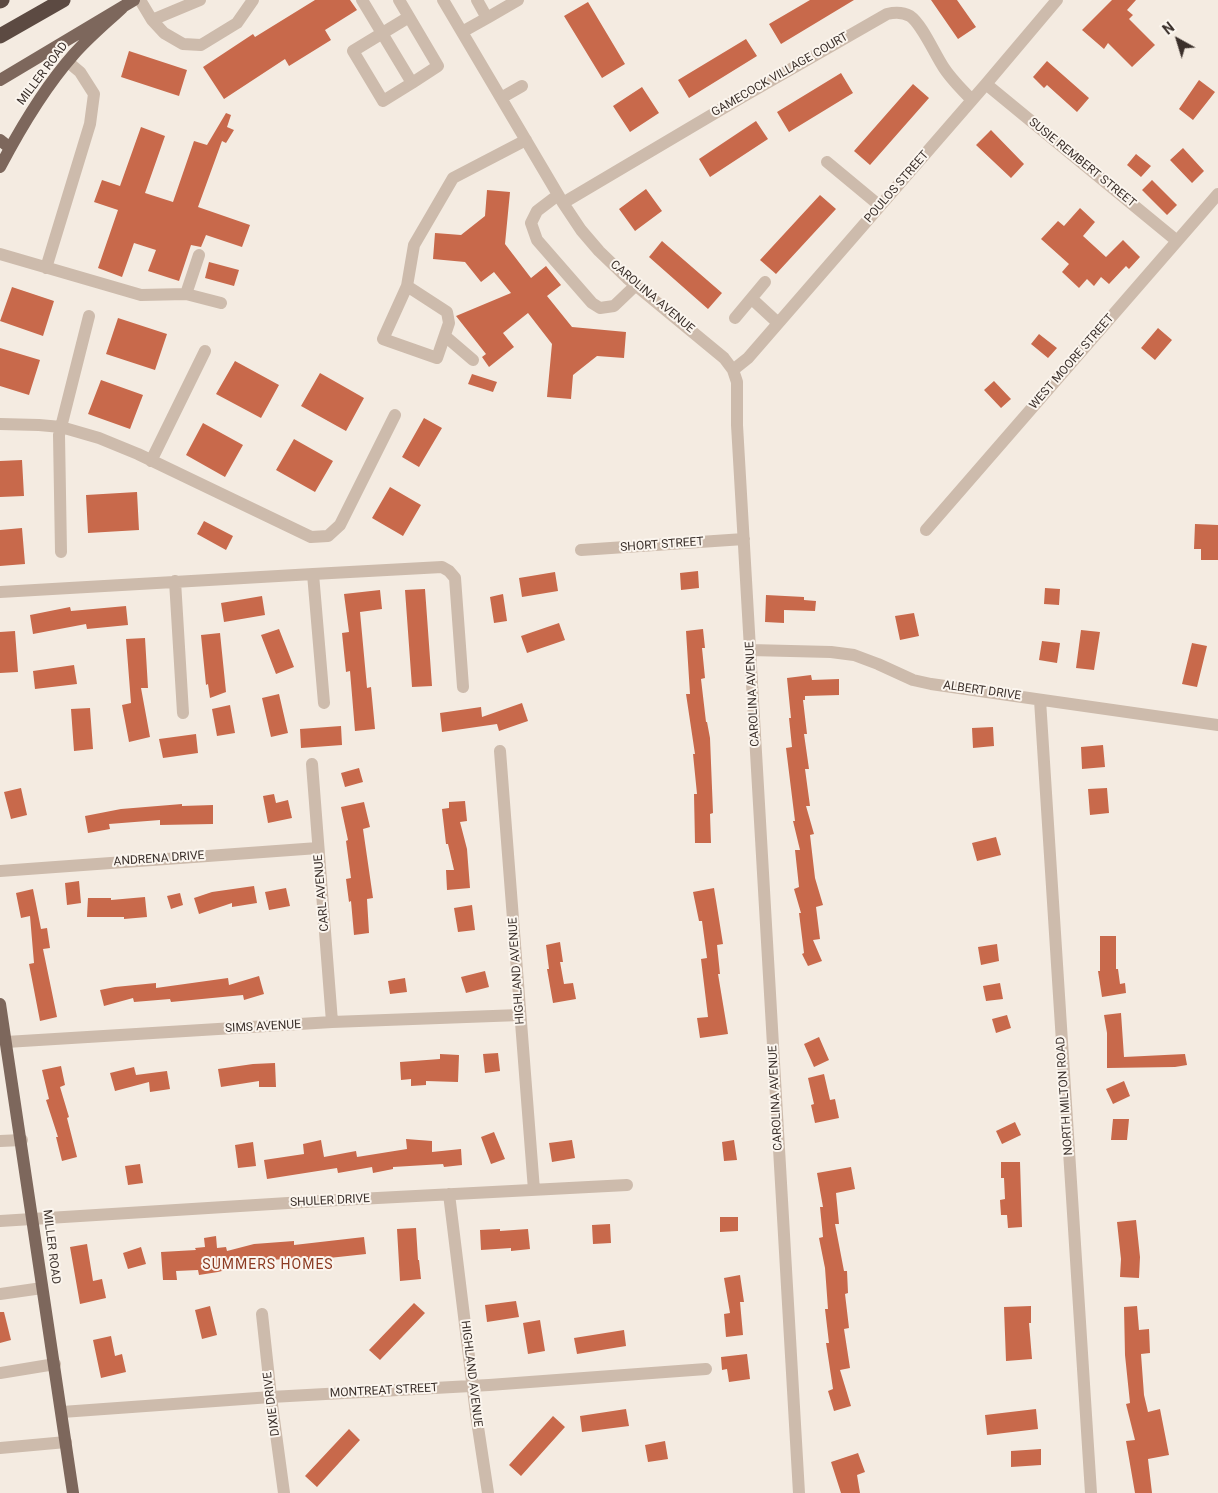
<!DOCTYPE html>
<html>
<head>
<meta charset="utf-8">
<style>
  body { margin:0 }
  #map { position:relative; width:1218px; height:1493px; overflow:hidden; background:#f4ebe1; font-family:Roboto,sans-serif }
  canvas { display:block }
  .north { position:absolute; left:1153px; top:15px; width:50px; height:50px; -webkit-text-stroke:4px #fbf5ee; paint-order:stroke; rotate:321deg; font-size:14px; font-weight:700; line-height:20px; text-align:center; color:#3b302b }
  .north::after { content:''; display:block; margin:auto; width:18px; height:22px; background:#3b302b; clip-path:polygon(50% 0,100% 100%,50% 72%,0 100%) }
</style>
</head>
<body>
<div id="map">
<canvas width="1218" height="1493"></canvas>
<div class="north">N</div>
</div>
<script>
const c = document.querySelector('canvas').getContext('2d');
c.lineJoin = 'round';
function fillPath(path, color) { c.fillStyle = color; c.fill(path, 'evenodd'); }
function trace(path, color, width, dash) { c.strokeStyle = color; c.lineWidth = width; c.lineCap = dash ? 'butt' : 'round'; c.setLineDash(dash || []); c.stroke(path); }
function write(font, color, halo, rows, align = 'center') {
  c.font = font + ' Roboto,sans-serif'; c.lineWidth = 4; c.setLineDash([]); c.textBaseline = 'middle'; c.strokeStyle = halo; c.fillStyle = color; for (const [text, x, y, turn = 0] of rows) {
    c.save(); c.translate(x, y); c.rotate((+turn || 0) * Math.PI / 180); c.textAlign = isNaN(turn) ? turn : align; if (halo) c.strokeText(text, 0, 0); c.fillText(text, 0, 0); c.restore();
  }
}
const building = new Path2D(`
  M315 0H350L357 10 325 30 331 40 289 66 285 59 224 99 203 67 253 34 255 37Z
  M810 0H854L781 44 769 24Z
  M931 0H957L976 27 958 39Z
  M1112 0H1136L1127 10 1133 15 1129 19 1155 45 1132 67 1108 43 1104 49 1082 30Z
  M588 2 625 64 602 78 564 16Z
  M746 39 757 56 689 98 678 80Z
  M129 51 187 70 179 96 121 77Z
  M1047 61 1089 98 1077 112 1047 85 1044 88 1033 77Z
  M841 73 853 93 789 132 777 112Z
  M1199 80 1215 92 1193 120 1179 109Z
  M913 84 929 98 870 165 854 151Z
  M642 87 659 113 630 132 613 106Z
  M226 113 231 115 227 127 234 130 226 143 222 141 198 207 250 225 242 247 206 235 201 247 191 245 179 281 148 271 156 250 134 243 122 277 98 268 118 210 94 202 102 180 120 186 141 127 165 136 145 193 173 202 194 141 207 145Z
  M756 121 768 139 710 177 699 159Z
  M991 130 1024 164 1011 178 976 145Z
  M1183 148 1204 171 1192 183 1170 160Z
  M1136 154 1151 166 1141 177 1127 165Z
  M1152 180 1177 205 1167 215 1142 190Z
  M646 189 662 211 635 231 619 209Z
  M487 190 510 192 505 244 531 278 546 266 561 285 547 296 572 327 626 332 624 358 597 356 573 375 571 399 547 397 552 344 528 313 503 333 514 347 489 367 482 357 486 354 456 316 511 293 494 272 481 282 465 262 433 259 435 233 461 235 485 216Z
  M820 195 836 209 776 274 760 260Z
  M1080 208 1095 222 1083 236 1106 257 1123 240 1140 257 1129 269 1126 266 1109 284 1101 277 1094 286 1087 279 1079 288 1062 272 1069 264 1041 239 1058 221 1064 226Z
  M662 241 722 293 708 309 649 257Z
  M209 262 239 270 234 286 205 278Z
  M12 287 54 301 43 336 0 321Z
  M118 318 167 334 155 370 106 354Z
  M1158 328 1172 340 1155 360 1141 348Z
  M1039 334 1057 348 1048 358 1031 344Z
  M0 348 40 360 29 395 0 386Z
  M235 361 279 385 261 418 216 394Z
  M320 373 364 398 346 431 301 406Z
  M472 374 497 382 493 392 468 384Z
  M101 380 143 395 130 429 88 414Z
  M994 381 1011 399 1001 408 984 390Z
  M424 418 442 428 419 467 402 457Z
  M203 423 243 445 225 477 186 455Z
  M294 439 333 461 315 492 276 470Z
  M22 460 24 496 0 497V461Z
  M390 487 421 505 403 536 372 518Z
  M137 492 139 530 88 533 86 495Z
  M204 521 233 536 226 550 197 534Z
  M1195 524 1218 525V560H1201V549H1194Z
  M22 528 25 564 0 566V530Z
  M698 571 699 588 681 590 680 573Z
  M555 572 558 591 522 597 519 578Z
  M1045 588 1060 589 1059 605 1044 604Z
  M425 589 432 686 412 687 405 590Z
  M380 590 382 609 360 612 367 688 371 687 375 729 355 731 350 671 346 672 342 633 349 632 344 594Z
  M503 594 507 621 494 623 490 597Z
  M766 595 804 597V600L816 601 815 611 784 610V623L765 622Z
  M262 596 265 615 224 622 221 603Z
  M126 606 128 625 87 629 86 624 33 634 30 615 70 607 71 611Z
  M914 613 919 636 900 640 895 616Z
  M559 623 565 640 527 653 521 636Z
  M279 629 294 667 276 674 261 635Z
  M703 629 705 648H702L705 678 701 679 706 722H707L710 738 713 813 710 814 711 843H695L694 794H697L693 754H695L686 694H690L686 631Z
  M1081 630 1100 632 1094 670 1076 668Z
  M15 631 18 672 0 673V632Z
  M220 633 226 692 210 698 208 684 206 685 201 635Z
  M145 638 148 688H141L150 737 129 742 122 705 131 703 126 639Z
  M1042 641 1060 643 1057 663 1039 660Z
  M1192 643 1207 646 1197 687 1182 684Z
  M74 665 77 684 35 689 33 671Z
  M811 675 812 680 839 679V695L805 696V700H803L807 734H804L809 769H805L810 806H806L814 834 810 835 815 878 823 905 816 907 820 939 813 940 822 961 808 966 802 954 804 953 799 913H801L794 889 799 887 795 850H800L793 821H795L786 748 792 747 789 718H791L787 678Z
  M279 694 288 733 271 737 262 698Z
  M522 703 528 721 499 731 497 724 442 732 440 713 481 707 482 717Z
  M230 705 235 733 217 736 212 709Z
  M90 708 93 749 74 751 71 709Z
  M341 726 342 745 301 748 300 729Z
  M993 727 994 746 973 748 972 728Z
  M196 734 198 753 163 758 159 739Z
  M1103 745 1105 767 1082 769 1081 747Z
  M359 768 363 782 345 787 341 773Z
  M21 788 27 815 11 819 4 792Z
  M1107 788 1109 813 1090 815 1088 789Z
  M274 794 276 803 288 800 292 818 268 823 263 796Z
  M465 801 467 821 460 822 467 849 470 888 447 890 446 870H454L448 844H446L442 809 449 808V802Z
  M364 802 370 827 363 829 373 898 367 899 369 933 354 935 351 901 349 902 346 879 351 878 346 841 348 840 341 807Z
  M182 804V806L213 805V824L160 825V820L109 824 110 829 88 833 85 816 121 809Z
  M996 837 1001 855 977 861 972 843Z
  M79 881 81 903 67 905 65 883Z
  M254 886 257 903 232 907V903L199 914 194 898 212 892Z
  M286 888 290 906 269 910 265 892Z
  M714 888 723 944 717 945 720 974H718L728 1034 700 1038 697 1018 708 1017 701 959 707 958 702 921H699L693 892Z
  M33 889 41 929 47 928 50 948 43 949 57 1017 40 1021 29 964 34 963 30 916 21 918 16 893Z
  M180 893 183 905 171 909 167 896Z
  M145 897 147 917 124 919V917H87L88 898H111V900Z
  M472 905 475 930 458 932 454 908Z
  M1100 936H1116V969H1118L1120 984 1125 983 1126 993 1102 997 1098 971H1100Z
  M560 942 563 962H560L564 984 573 983 576 999 553 1003 547 969H549L546 945Z
  M997 944 999 961 981 965 978 947Z
  M485 971 489 987 466 993 461 977Z
  M259 976 264 994 244 1000 243 995 171 1002 170 999 134 1002 133 998 104 1006 100 990 115 987 156 983V988L228 978 229 985Z
  M405 978 407 992 390 994 388 981Z
  M1000 983 1003 999 986 1001 983 986Z
  M1121 1013 1124 1057 1185 1054 1187 1065 1175 1067 1107 1068V1033L1104 1015Z
  M1007 1015 1011 1028 996 1033 992 1019Z
  M819 1037 829 1060 814 1067 804 1044Z
  M498 1053 500 1071 485 1073 483 1054Z
  M440 1054 459 1055 458 1082 426 1081V1085L411 1086V1079L401 1080 400 1062 440 1059Z
  M275 1063 276 1087H259V1081L221 1087 218 1069 253 1064Z
  M61 1066 65 1085 60 1087 69 1117 67 1118 77 1157 62 1161 56 1137H58L46 1100 49 1099 42 1070Z
  M134 1067 136 1075 167 1071 170 1089 150 1092 149 1082 115 1091 110 1073Z
  M824 1074 830 1100 835 1099 839 1118 815 1123 811 1105 814 1104 808 1078Z
  M1124 1081 1130 1096 1113 1104 1106 1089Z
  M1113 1119H1129L1127 1140H1111Z
  M1015 1122 1021 1135 1002 1144 996 1131Z
  M494 1132 505 1159 491 1164 481 1137Z
  M406 1139 432 1141V1152L461 1149 462 1165 444 1167 443 1164 393 1167V1169L373 1173 372 1167 338 1173 337 1168 267 1179 264 1160 304 1154 303 1144 321 1140 324 1157 356 1151 357 1157 407 1149Z
  M572 1140 575 1158 552 1162 549 1143Z
  M734 1140 737 1160 724 1161 722 1142Z
  M253 1142 256 1166 238 1168 235 1145Z
  M1001 1162H1020L1022 1227 1008 1228 1007 1215H1001L1000 1200 1005 1199 1004 1178H1001Z
  M140 1164 143 1183 128 1185 125 1166Z
  M851 1167 855 1189 836 1193 839 1224H835L844 1271H847L848 1293 845 1294 849 1328 844 1329 850 1368 840 1370 851 1406 834 1411 828 1391 833 1389 826 1343H829L825 1309H828L825 1268 819 1238 823 1237 820 1207H823L817 1173Z
  M720 1217H738V1231L720 1232Z
  M1136 1220 1140 1257 1139 1278 1120 1277 1121 1259 1117 1222Z
  M610 1224 611 1243 593 1244 592 1225Z
  M416 1228 418 1260H419L421 1279 400 1281 397 1229Z
  M500 1229V1231L528 1229 530 1249 511 1251V1248L481 1250 480 1230Z
  M216 1236 217 1248 226 1247 227 1251 254 1244 294 1241V1245L364 1237 366 1254 329 1258V1262L308 1264V1257L260 1261 218 1272 199 1275 198 1270 176 1271 177 1280H163L161 1252 196 1250 195 1248 205 1247 204 1238Z
  M87 1244 93 1281 102 1279 106 1298 80 1304 70 1247Z
  M141 1247 146 1264 128 1269 123 1253Z
  M740 1275 744 1302H740L743 1335 726 1337 724 1314 730 1313 724 1278Z
  M516 1301 519 1317 487 1322 485 1305Z
  M414 1303 425 1313 380 1360 369 1350Z
  M210 1306 217 1335 202 1339 195 1310Z
  M1031 1306V1323H1029L1032 1359 1006 1361 1004 1307Z
  M1137 1306 1139 1330 1149 1329 1150 1353 1141 1354 1144 1395 1148 1412 1160 1409 1169 1455 1148 1459 1152 1493H1135L1126 1441 1135 1440 1126 1404 1130 1403 1125 1355 1124 1307Z
  M0 1312H4L11 1340 0 1343Z
  M540 1320 545 1351 528 1354 523 1323Z
  M624 1330 626 1346 577 1354 574 1338Z
  M111 1336 115 1356 122 1354 126 1372 101 1378 93 1340Z
  M747 1354 750 1379 729 1382 727 1369 722 1370 721 1357Z
  M626 1409 629 1426 582 1432 580 1416Z
  M1036 1409 1038 1429 987 1435 985 1415Z
  M553 1416 565 1427 521 1476 509 1465Z
  M349 1429 360 1440 317 1487 305 1476Z
  M665 1441 668 1459 648 1462 645 1445Z
  M1041 1449V1465L1011 1467V1451Z
  M858 1453 865 1472 857 1475 860 1493H841L831 1462Z`);
const minor = new Path2D(`
  M140 0 152 20 164 33 183 44 201 45 237 23 253 0
  M362 0 412 83 383 101 353 51 409 17
  M399 0 438 66 412 83
  M443 0 563 203 581 230 599 251 627 278 724 358 733 370 737 382V425L799 1493
  M487 18 518 0
  M152 20 200 0
  M462 32 487 18 477 0
  M986 84 1177 241
  M501 98 522 86
  M827 162 880 206
  M558 195 537 211 531 223 537 240 592 303 600 308 614 306 636 285
  M563 203 737 100 887 14C895 12 903 12 910 16 922 24 935 55 944 68 952 80 962 90 972 100
  M0 254 141 295 186 294 199 255
  M46 268 90 124 94 94 80 72 68 62
  M407 286 447 312 449 323 437 358 383 339 407 286 414 245 453 178 526 140
  M186 294 221 303
  M752 299 778 323
  M735 318 765 282
  M445 336 473 360
  M733 370 748 358 986 84 1057 0
  M0 424 39 425 61 427 99 438 138 454 311 537 328 536 340 525 395 415
  M151 461 205 351
  M926 530 1218 194
  M581 550 744 539
  M61 552 59 435 89 316
  M313 574 442 567 449 571 455 578 463 687
  M175 581 183 713
  M0 592 313 574 324 703
  M750 650 831 652 854 655 878 664 913 680 931 684 1218 725
  M1040 700 1091 1493
  M500 751 534 1190
  M312 764 332 1022
  M0 871 318 848
  M6 1042 332 1022 520 1015
  M0 1141 22 1140
  M449 1194 476 1414 488 1493
  M0 1221 320 1201 627 1185
  M0 1294 42 1288
  M262 1314 271 1397 284 1493
  M0 1373 55 1364
  M62 1412 271 1397 489 1385 706 1369
  M0 1448 66 1442`);
const major = new Path2D(`
  M0 80 134 0
  M0 140 10 148
  M0 167C21 127 44 88 74 54 89 37 106 23 122 8
  M0 1004C25 1167 49 1330 73 1493`);
const highway = new Path2D(`
  M0 1 2 0
  M0 36 63 0`);
const streetNames = [
  ["MILLER ROAD",43,74,-53],
  ["GAMECOCK VILLAGE COURT",780,75,-30],
  ["SUSIE REMBERT STREET",1082,163,39],
  ["POULOS STREET",897,187,-49],
  ["CAROLINA AVENUE",652,297,40],
  ["WEST MOORE STREET",1072,362,-49],
  ["SHORT STREET",662,545,-4],
  ["ALBERT DRIVE",982,691,8],
  ["CAROLINA AVENUE",753,694,-93],
  ["ANDRENA DRIVE",159,859,-4],
  ["CARL AVENUE",322,893,-95],
  ["HIGHLAND AVENUE",517,971,-94],
  ["SIMS AVENUE",263,1027,-3],
  ["NORTH MILTON ROAD",1065,1096,-94],
  ["CAROLINA AVENUE",776,1098,-93],
  ["SHULER DRIVE",330,1201,-3],
  ["MILLER ROAD",51,1247,83],
  ["HIGHLAND AVENUE",471,1374,83],
  ["MONTREAT STREET",384,1391,-3],
  ["DIXIE DRIVE",272,1404,-97]
];
const neighbourhoodNames = [
  ["SUMMERS HOMES",268,1265]
];
fillPath(building, '#c8694b');
trace(minor, '#cdbbac', 12);
trace(major, '#7d675c', 12);
trace(highway, '#5c4a42', 15);
write('12px', '#3b302b', '#fbf5ee', streetNames);
c.letterSpacing = '1px';
write('14px', '#8c3b22', '#fbf5ee', neighbourhoodNames);
c.letterSpacing = '0px';
</script>
</body>
</html>
